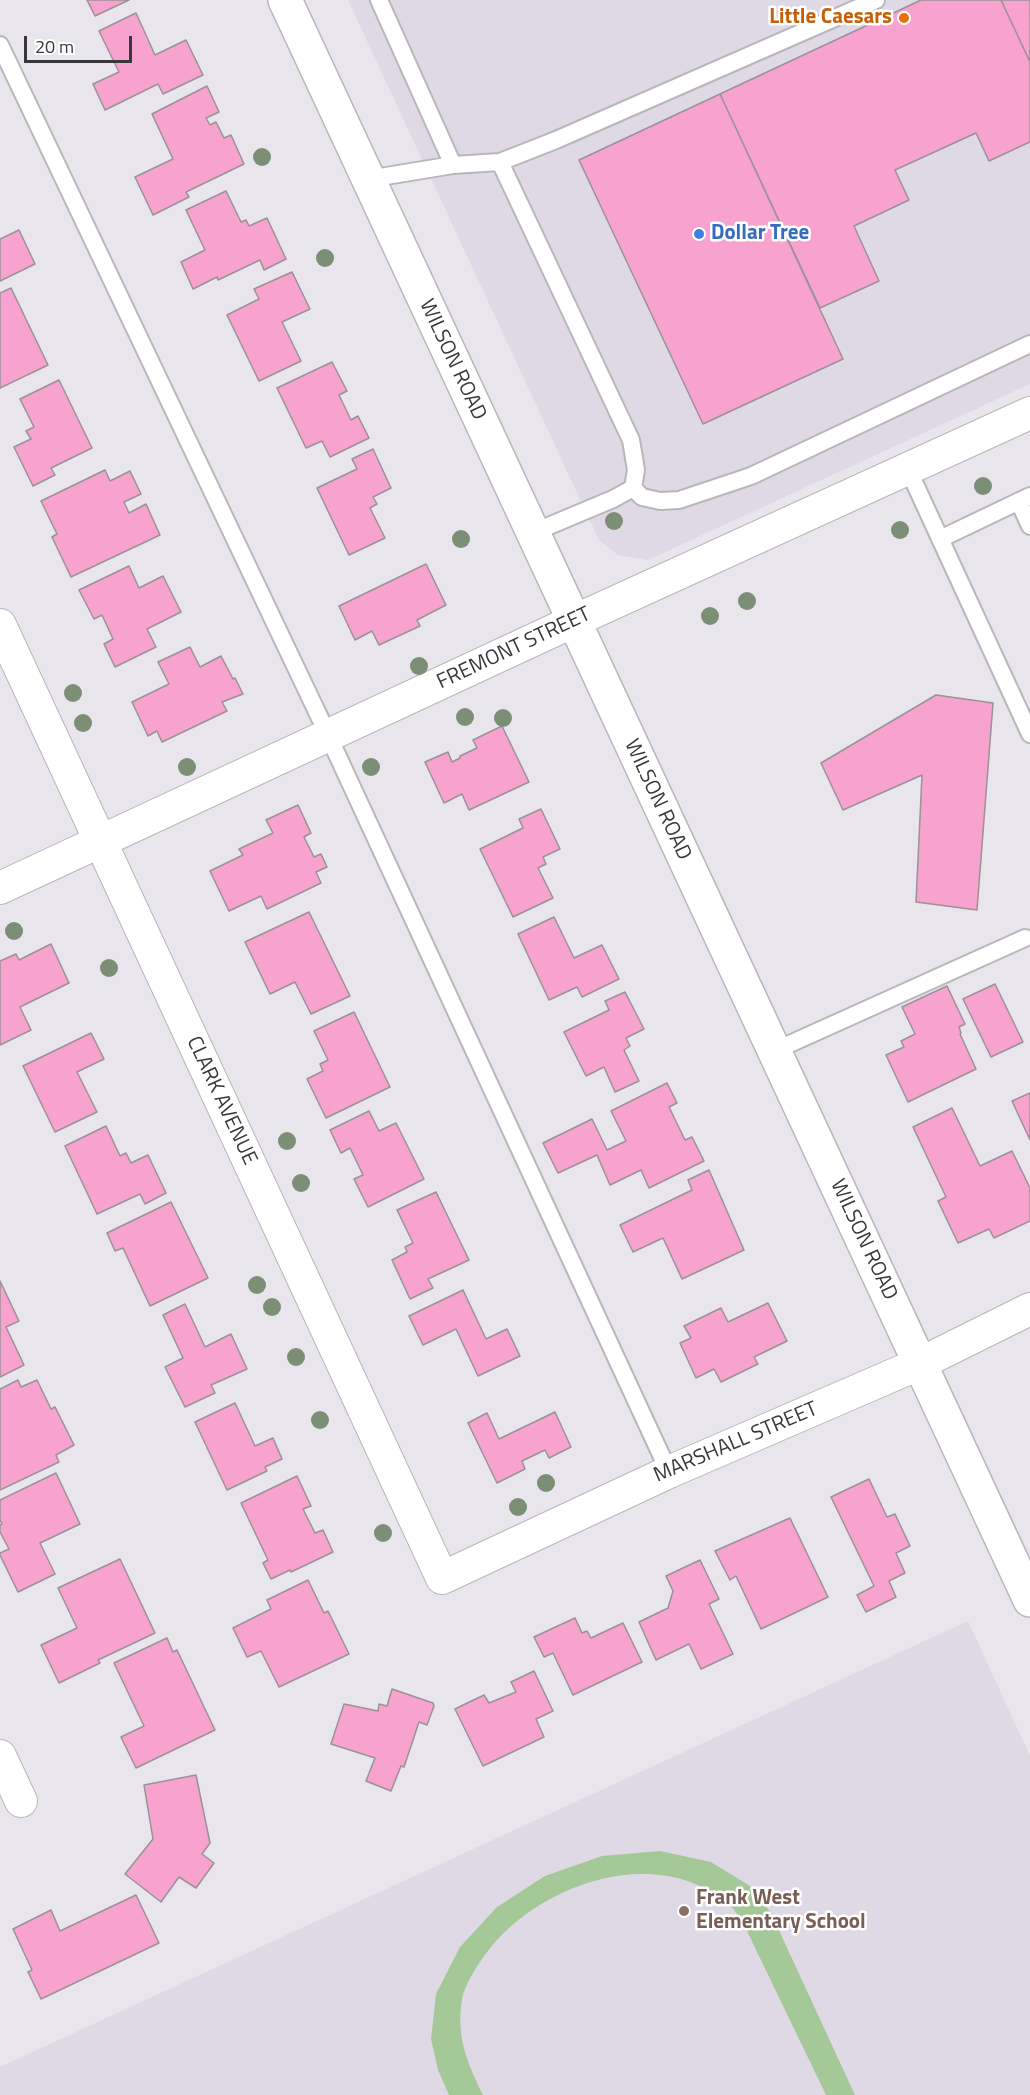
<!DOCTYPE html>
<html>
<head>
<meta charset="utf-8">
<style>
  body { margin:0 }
  #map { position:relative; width:1030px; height:2095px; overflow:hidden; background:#e8e5ec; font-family:"Titillium Web",sans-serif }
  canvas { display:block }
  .scale { position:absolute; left:24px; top:36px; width:108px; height:27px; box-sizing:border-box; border:3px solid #38373a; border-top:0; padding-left:8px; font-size:18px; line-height:21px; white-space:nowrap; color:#38373a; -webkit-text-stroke:4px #fff; paint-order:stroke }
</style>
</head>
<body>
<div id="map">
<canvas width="1030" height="2095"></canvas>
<div class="scale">20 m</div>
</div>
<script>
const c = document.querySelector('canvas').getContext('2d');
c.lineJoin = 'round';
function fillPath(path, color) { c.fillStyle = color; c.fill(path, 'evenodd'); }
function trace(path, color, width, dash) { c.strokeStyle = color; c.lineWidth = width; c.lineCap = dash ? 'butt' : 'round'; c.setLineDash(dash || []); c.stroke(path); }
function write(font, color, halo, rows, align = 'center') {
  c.font = font + ' "Titillium Web",sans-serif'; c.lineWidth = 5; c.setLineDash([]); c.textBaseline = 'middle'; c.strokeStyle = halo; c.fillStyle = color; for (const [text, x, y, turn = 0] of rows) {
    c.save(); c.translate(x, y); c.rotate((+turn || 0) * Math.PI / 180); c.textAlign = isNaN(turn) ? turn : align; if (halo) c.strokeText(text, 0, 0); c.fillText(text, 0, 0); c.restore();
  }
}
const built = new Path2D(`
  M348 0H1030V384L648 560 618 555 599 540Z
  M968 1621 1030 1756V2095H0V2067Z`);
const green = new Path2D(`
  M660 1851 711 1862 750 1886 771 1913 855 2095H826L745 1927C740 1920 736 1910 729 1905 661 1845 551 1880 496 1941 484 1955 466 1980 462 1999 456 2037 467 2062 483 2095H449L438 2070 431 2039 436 1994 460 1947 497 1907 545 1876 602 1856Z`);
const building = new Path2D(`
  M87 0H129L95 16Z
  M921 0H1001L1030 62V142L989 161 976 133 895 170 909 200 854 226 879 281 820 308 720 94Z
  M1001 0H1030V62Z
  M136 13 155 55 186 40 203 75 163 94 158 84 105 110 93 84 119 72 99 31Z
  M207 86 219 112 206 118 210 125 216 122 224 138 231 135 244 164 186 192 189 197 153 215 135 177 173 159 152 114Z
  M720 94 843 359 703 424 579 160Z
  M226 191 241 222 246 220 249 226 267 218 286 259 264 270 260 260 218 280 217 277 193 289 181 262 205 250 186 210Z
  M19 230 35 264 0 281V239Z
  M292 272 310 309 282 322 301 361 259 381 227 315 259 299 254 289Z
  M11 288 48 365 0 388V293Z
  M332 362 347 391 339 395 351 420 358 416 369 438 330 457 322 441 306 448 277 388Z
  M59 380 92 448 51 468 55 475 33 486 14 447 31 439 26 431 34 427 20 399Z
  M373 449 391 488 373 497 377 504 370 508 385 538 349 555 317 488 357 469 352 459Z
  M105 470 110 481 130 471 141 494 124 502 129 513 146 504 160 535 71 577 52 537 57 534 41 501Z
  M426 564 446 605 417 620 420 626 379 645 372 631 355 640 339 606Z
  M129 566 139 588 163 576 181 612 147 629 156 647 115 667 104 644 113 639 102 615 94 619 79 590Z
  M190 647 200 667 221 656 233 679 235 678 243 694 222 702 227 711 162 742 157 731 148 736 132 702 169 684 158 662Z
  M936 695 993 703 977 910 916 902 922 775 843 810 821 763Z
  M502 726 529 782 469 810 462 794 444 803 425 762 448 752 452 762 460 758V756L477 748 473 740Z
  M298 805 311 833 304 837 314 857 321 854 327 867 316 872 321 883 267 909 261 896 229 911 210 871 243 855 239 849 273 833 266 820Z
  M541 809 560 849 543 857 546 864 538 868 553 898 513 917 480 849 523 828 519 819Z
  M309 912 350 996 311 1014 295 982 270 994 245 942Z
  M554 917 574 958 602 945 619 979 582 997 577 987 549 1000 518 934Z
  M51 944 69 983 20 1007 31 1030 0 1045V961L16 954 19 960Z
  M995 984 1023 1042 991 1057 963 999Z
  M947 986 965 1024 959 1027 961 1033 960 1034 976 1069 908 1102 886 1055 904 1047 901 1041 915 1034 902 1007Z
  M625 992 644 1029 626 1038 630 1046 624 1050 639 1081 615 1092 604 1067 586 1076 564 1032 609 1010 605 1001Z
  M354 1012 390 1087 326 1118 307 1079 323 1071 320 1064 328 1060 314 1031Z
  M91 1033 104 1059 77 1072 97 1112 55 1132 23 1066Z
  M667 1083 677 1103 669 1107 685 1140 692 1137 704 1161 649 1188 641 1170 610 1185 597 1155 558 1173 543 1143 592 1119 607 1150 626 1141 611 1111Z
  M1030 1093V1140L1012 1101Z
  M952 1108 980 1166 1012 1151 1030 1188V1221L994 1238 989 1229 958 1243 938 1201 946 1197 913 1127Z
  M369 1111 379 1131 396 1123 424 1179 368 1207 354 1179 363 1175 350 1148 341 1153 330 1130Z
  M106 1126 120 1156 126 1153 131 1163 148 1155 166 1193 145 1204 140 1194 97 1214 65 1146Z
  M709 1170 744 1250 682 1279 663 1238 633 1252 620 1225 692 1190 688 1180Z
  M436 1192 469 1260 428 1279 433 1288 410 1299 392 1260 407 1252 405 1247 413 1243 397 1210Z
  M171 1202 208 1278 150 1306 123 1248 115 1251 107 1233Z
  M0 1281 19 1321 6 1327 24 1365 0 1377Z
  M463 1290 486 1339 507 1329 520 1356 478 1376 456 1329 423 1345 409 1316Z
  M768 1303 787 1341 754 1357 758 1364 721 1382 714 1369 696 1378 680 1343 691 1338 684 1326 721 1308 728 1322Z
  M185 1304 205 1347 231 1334 247 1369 211 1385 215 1393 185 1407 165 1367 183 1358 163 1315Z
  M18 1380 21 1387 37 1380 51 1409 55 1407 74 1445 56 1455 59 1462 0 1490V1389Z
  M235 1403 255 1446 273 1438 282 1459 265 1467 267 1471 227 1490 195 1422Z
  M555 1412 571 1447 549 1458 545 1450 522 1461 525 1469 497 1483 468 1423 487 1413 499 1439Z
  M56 1473 80 1524 40 1543 55 1574 18 1592 0 1555V1553L9 1549 0 1532V1525L2 1524 0 1520V1500Z
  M297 1476 311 1506 303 1509 315 1533 323 1530 333 1552 291 1572 290 1570 271 1579 263 1563 268 1560 241 1503Z
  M869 1479 887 1517 895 1514 910 1546 896 1553 905 1573 889 1581 896 1597 866 1612 857 1595 874 1586 831 1497Z
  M790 1518 828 1597 761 1629 736 1576 730 1580 715 1551Z
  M120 1559 155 1633 98 1660 100 1663 59 1683 41 1645 77 1628 58 1588Z
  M700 1560 719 1599 709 1604 733 1654 701 1669 689 1644 656 1660 639 1622 668 1608 673 1591 666 1576Z
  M308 1580 324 1613 328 1611 349 1654 279 1687 261 1651 247 1657 233 1628 271 1609 267 1600Z
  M575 1618 582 1633 587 1631 591 1638 623 1623 642 1662 573 1695 553 1653 544 1657 534 1637Z
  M167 1638 173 1652 177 1650 215 1730 136 1768 121 1737 144 1726 114 1663Z
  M534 1671 553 1711 536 1719 544 1737 483 1766 455 1709 484 1695 489 1703 516 1692 511 1682Z
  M392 1689 433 1703 434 1706 427 1725 419 1722 404 1767 401 1766 391 1791 366 1781 375 1758 331 1744 344 1704 378 1711 379 1704 387 1706Z
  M196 1775 210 1843 202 1854 214 1863 196 1888 179 1877 161 1902 125 1874 153 1839 144 1785Z
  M136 1895 159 1943 41 1999 28 1972 32 1970 13 1929 51 1910 60 1931Z`);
const lane = new Path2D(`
  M379 0 453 165
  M0 45 328 735 669 1472
  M500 162 631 440 636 470 633 488
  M368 179 453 165 500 162 556 140 876 0
  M908 469 1030 734
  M633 488 642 497 660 501 679 500 751 476 1030 344
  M1019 502 1030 526
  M532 533 613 499 633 488
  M940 539 1030 496
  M774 1051 1025 938`);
const street = new Path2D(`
  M0 625 442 1578 669 1472 921 1363 1030 1309
  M0 888 574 621 1030 413
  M0 1756 21 1801`);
const secondary = new Path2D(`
  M285 0 1030 1600`);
const trees = [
  [262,157],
  [325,258],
  [983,486],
  [614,521],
  [900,530],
  [461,539],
  [747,601],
  [710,616],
  [419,666],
  [73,693],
  [465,717],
  [503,718],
  [83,723],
  [187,767],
  [371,767],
  [14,931],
  [109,968],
  [287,1141],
  [301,1183],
  [257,1285],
  [272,1307],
  [296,1357],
  [320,1420],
  [546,1483],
  [518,1507],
  [383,1533]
];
const markers = [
  [904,18,6,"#e8710a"],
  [699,234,6,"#3f7fe0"],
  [684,1911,6,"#8d6e63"]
];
const foodNames = [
  ["Little Caesars",892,18]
];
const shopNames = [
  ["Dollar Tree",711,234]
];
const streetNames = [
  ["WILSON ROAD",452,360,65],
  ["FREMONT STREET",514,649,-25],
  ["WILSON ROAD",657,800,65],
  ["CLARK AVENUE",221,1101,65],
  ["WILSON ROAD",863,1240,65],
  ["MARSHALL STREET",736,1443,-23]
];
const educationNames = [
  ["Frank West",696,1899],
  ["Elementary School",696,1923]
];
fillPath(built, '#dfd9e6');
fillPath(green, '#a5c899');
fillPath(building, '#f8a2d0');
trace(building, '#999296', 1.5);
trace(lane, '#b9b6bc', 20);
trace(street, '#b9b6bc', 34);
trace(secondary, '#b9b6bc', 36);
trace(lane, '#fff', 16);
trace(street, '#fff', 32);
trace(secondary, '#fff', 33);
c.fillStyle = '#7c8e76';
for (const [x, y] of trees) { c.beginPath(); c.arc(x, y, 9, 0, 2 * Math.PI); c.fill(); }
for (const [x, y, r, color] of markers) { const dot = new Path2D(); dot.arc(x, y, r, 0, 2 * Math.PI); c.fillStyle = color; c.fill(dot); trace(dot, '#fff', 2); }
write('bold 21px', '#c56008', '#fff', foodNames, 'right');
write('bold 21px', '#366cbe', '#fff', shopNames, 'left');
write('21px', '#38373a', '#fff', streetNames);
write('bold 21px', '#785e54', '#fff', educationNames, 'left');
</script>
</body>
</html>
